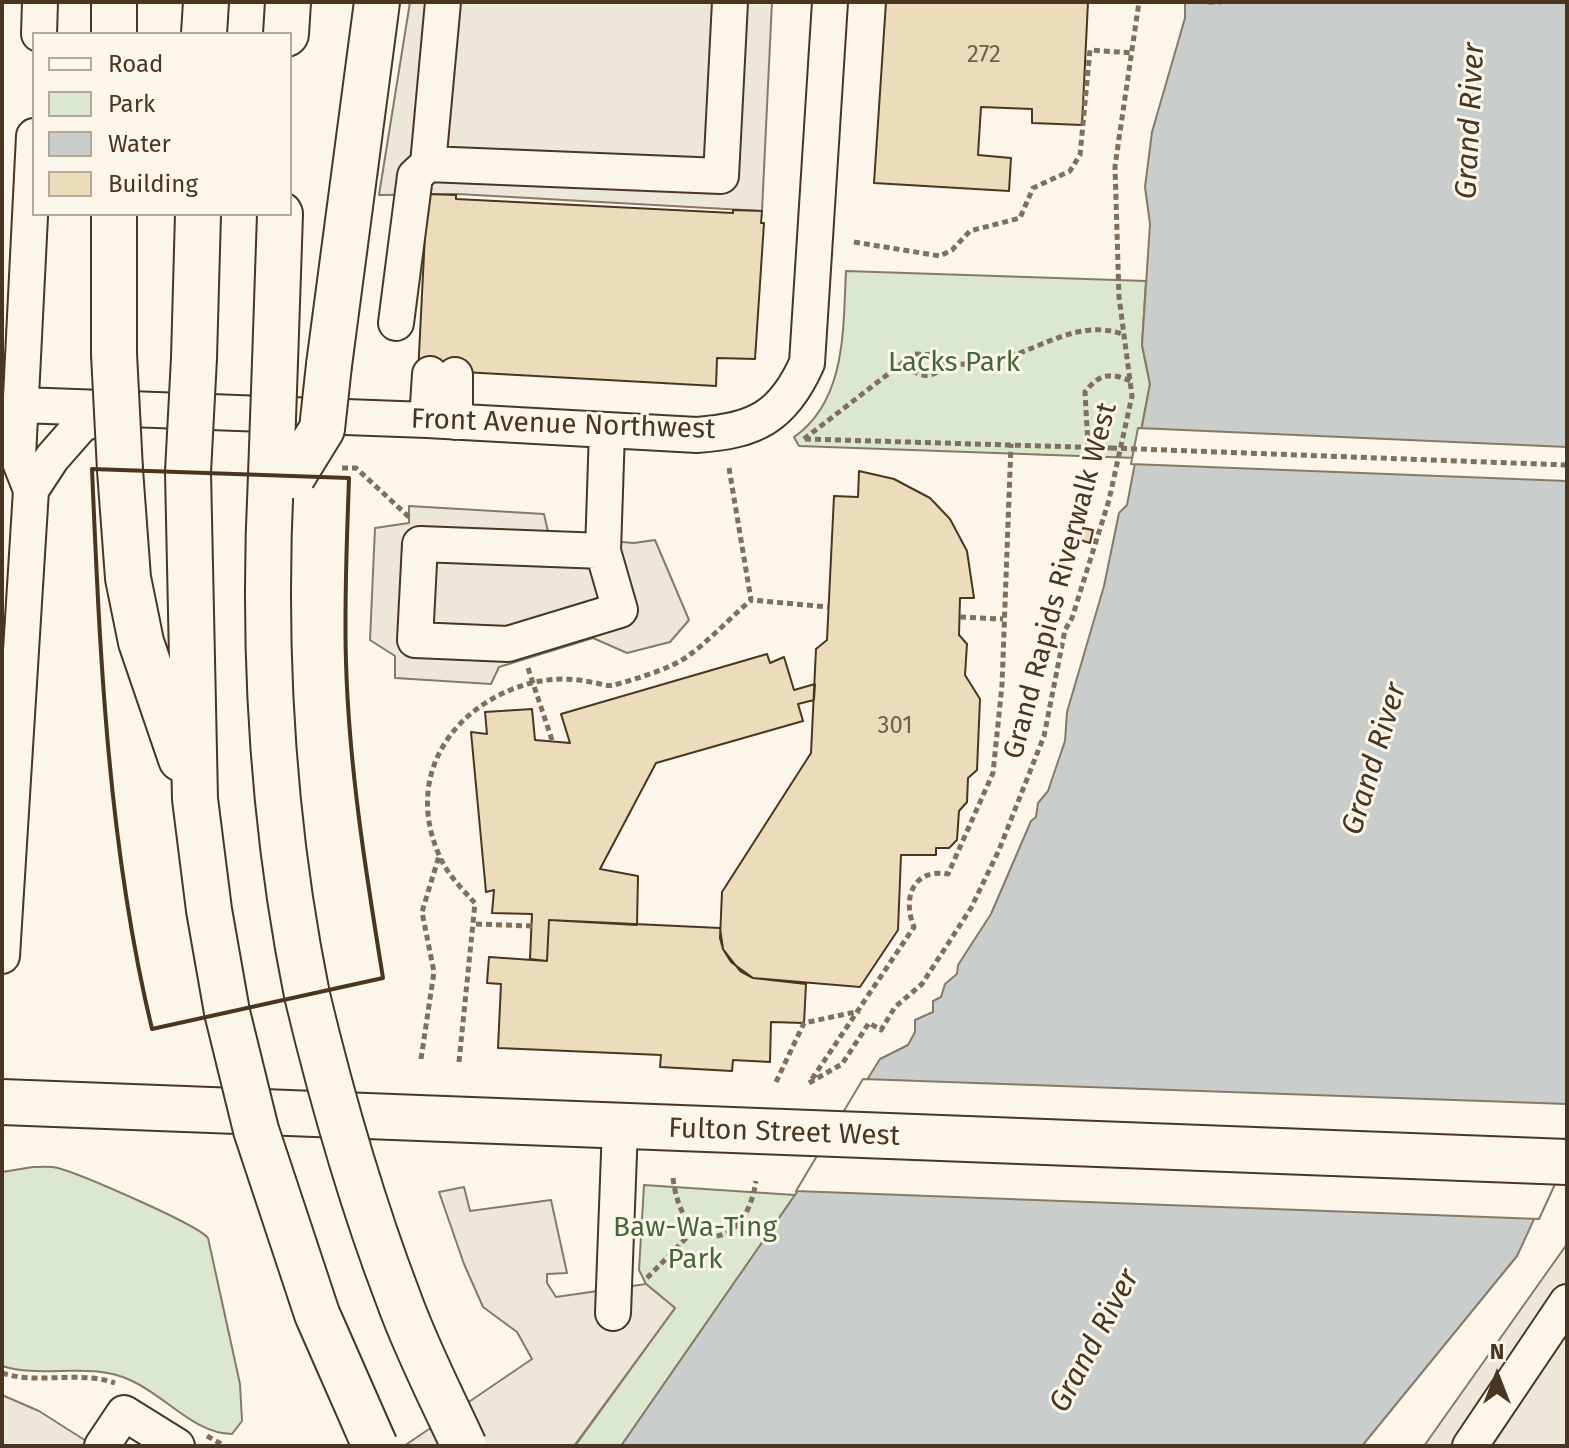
<!DOCTYPE html>
<html>
<head>
<meta charset="utf-8">
<style>
  body { margin:0 }
  #map { position:relative; width:1569px; height:1448px; overflow:hidden; background:#fbf6e9; font-family:"Fira Sans",sans-serif }
  canvas { display:block }
  .frame { position:absolute; inset:0; border:4px solid #4a3520; pointer-events:none }
  .legend { position:absolute; left:32px; top:32px; width:260px; height:184px; box-sizing:border-box; background:#fbf6e9; border:2px solid #b4a999; margin:0; padding:10px 14px; list-style:none; font-size:24px; color:#4a3520 }
  .legend li { display:flex; align-items:center; gap:16px; height:40px }
  .legend b { width:40px; border:2px solid #b4a999 }
  .north { position:absolute; left:1457px; top:1336px; width:80px; height:80px; -webkit-text-stroke:6px #fbf6e9; paint-order:stroke; rotate:0deg; font-size:22px; font-weight:700; line-height:32px; text-align:center; color:#4a3520 }
  .north::after { content:''; display:block; margin:auto; width:28px; height:36px; background:#4a3520; clip-path:polygon(50% 0,100% 100%,50% 72%,0 100%) }
</style>
</head>
<body>
<div id="map">
<canvas width="1569" height="1448"></canvas>
<div class="frame"></div>
<ul class="legend">
<li><b style="height:10px;background:#fbf6e9"></b>Road</li>
<li><b style="height:22px;background:#dce7d0"></b>Park</li>
<li><b style="height:22px;background:#c9cecd"></b>Water</li>
<li><b style="height:22px;background:#ecdcbc"></b>Building</li>
</ul>
<div class="north">N</div>
</div>
<script>
const c = document.querySelector('canvas').getContext('2d');
c.lineJoin = 'round';
function fillPath(path, color) { c.fillStyle = color; c.fill(path, 'evenodd'); }
function trace(path, color, width, dash) { c.strokeStyle = color; c.lineWidth = width; c.lineCap = dash ? 'butt' : 'round'; c.setLineDash(dash || []); c.stroke(path); }
function write(font, color, halo, rows, align = 'center') {
  c.font = font + ' "Fira Sans",sans-serif'; c.lineWidth = 6; c.setLineDash([]); c.textBaseline = 'middle'; c.strokeStyle = halo; c.fillStyle = color; for (const [text, x, y, turn = 0] of rows) {
    c.save(); c.translate(x, y); c.rotate((+turn || 0) * Math.PI / 180); c.textAlign = isNaN(turn) ? turn : align; if (halo) c.strokeText(text, 0, 0); c.fillText(text, 0, 0); c.restore();
  }
}
const green = new Path2D(`
  M846 271 1146 281 1142 345 1150 384 1136 458 799 446 794 437C847 400 843 327 846 271Z
  M33 1167C41 1167 50 1166 58 1168 80 1174 197 1224 208 1238L240 1384 242 1421 232 1434C194 1434 165 1395 130 1380 88 1361 43 1379 2 1366V1172Z
  M644 1185 795 1195 621 1446H575L675 1308 646 1284 639 1270Z`);
const parking = new Path2D(`
  M410 2H772L762 211 457 194 379 195Z
  M409 506 544 514 549 536 634 543 655 540 689 620 670 642 627 653 593 638 499 667 491 684 395 678V656L370 640 375 528 409 523Z
  M464 1187 470 1211 551 1200 567 1273 547 1274V1283L556 1297 646 1284 675 1308 574 1446H404L532 1359 517 1332 483 1307 464 1264 439 1192Z
  M1567 1244V1446H1424Z
  M2 1395 39 1411 94 1446H2Z`);
const water = new Path2D(`
  M1185 2H1567V1148L1517 1256 1362 1446H621L795 1195 880 1059 908 1045 915 1032V1020L933 1012V1001L941 997 945 984 957 974 958 965 991 914 1031 821 1036 817 1038 803 1048 791 1065 741 1067 712 1104 586 1119 513 1127 505 1150 384 1142 345 1150 224 1145 187 1152 132 1185 18Z`);
const pier = new Path2D(`
  M1138 428 1567 447V481L1131 464Z
  M863 1079 1567 1104V1158L1539 1219 796 1191Z`);
const building = new Path2D(`
  M886 2H1088L1082 125 1032 123V109L981 107 978 155 1011 158 1009 191 874 183Z
  M427 194 456 195V199L733 213V210L762 211 761 223H764L755 359 717 358 716 386 463 372 418 374Z
  M859 471 894 479 930 498 950 519 967 551 974 598H960L959 635 967 644 965 675 980 699 977 770 968 778 967 802 959 811 957 840 949 848H936V855H901L898 930 860 987 753 978 731 962 723 949 720 938 722 892 811 753 816 649 827 640 834 496 858 497Z
  M1083 528 1093 530 1090 543 1080 540Z
  M767 654 770 663 784 657 794 690 815 684 814 700 798 704 803 721 656 763 600 869 638 876 637 925 549 920 547 961 530 959 532 914 492 913 494 890 486 892 471 732 487 734 485 712 532 709 535 740 570 743 561 714Z
  M549 920 720 928 723 949 740 971 753 978 806 984 804 1023 771 1022 770 1062 733 1060 732 1071 660 1067 661 1055 498 1048 501 984 487 983 489 957 547 961Z`);
const path = new Path2D(`
  M1208 2H1221
  M854 242 940 256 952 250 970 231 1020 218 1033 188 1070 171 1080 155 1090 50 1133 53
  M905 364C919 378 931 380 945 365
  M804 439 914 354 936 355 945 365C965 364 983 364 1002 359 1041 348 1080 319 1122 334
  M805 439 1111 448
  M1088 446 1085 392C1099 373 1112 372 1132 382
  M342 468H356L409 517
  M729 468 751 600 828 607
  M960 617 1003 619
  M528 668 553 743
  M476 924 532 926
  M421 1059 434 972 422 912 439 856
  M459 1062 475 903C462 889 447 874 439 855 404 775 453 704 531 683 551 678 571 678 591 682 599 683 607 687 614 685 636 679 670 669 688 656 710 640 730 618 751 600
  M812 1079 914 927C902 898 913 868 948 874L993 773 1002 685 1011 444
  M776 1082 804 1023 860 1011
  M809 1083 842 1064 869 1023 881 1030 895 1007 922 984 971 908 999 850 1044 736 1065 630 1072 618 1109 500 1132 396 1119 297 1115 166 1139 2
  M673 1178C682 1256 745 1254 756 1181
  M647 1278 693 1231
  M2 1373C38 1385 78 1370 115 1383
  M207 1436 225 1446`);
const minor = new Path2D(`
  M39 34 40 2
  M428 164 721 176 730 2
  M396 323 415 176 428 164 443 2
  M21 405 427 420 697 435C755 431 783 417 807 363L830 2
  M427 420 430 374
  M455 422V375
  M31 490 52 458 81 425 118 409
  M603 551 420 544 415 640 508 644 620 610 603 551 607 431
  M2 956 31 490 18 457 34 136
  M613 1313 620 1127
  M102 1446 124 1413 177 1446
  M1470 1446 1567 1302`);
const major = new Path2D(`
  M2 1102 1567 1162`);
const highway = new Path2D(`
  M114 2V34
  M204 34 206 2
  M286 34 288 2
  M114 214V354
  M194 358 198 214
  M275 362 280 214
  M329 365 377 2
  M120 470 128 578 141 642 181 759
  M188 472 195 799 209 910 227 1012
  M271 475C262 651 272 822 307 995`);
const pathBridge = new Path2D(`
  M1111 448 1567 465`);
const highwayBridge = new Path2D(`
  M114 354 120 470
  M188 472 194 358
  M271 475 275 362
  M293 476 322 429 329 365
  M307 995C332 1099 361 1201 399 1300 417 1350 442 1398 464 1446
  M227 1012 256 1130 317 1314 375 1446`);
const wall = new Path2D(`
  M92 469 349 478C347 539 344 600 346 662 349 768 366 873 383 978L152 1029C108 846 100 657 92 469Z`);
const numberNames = [
  ["272",984,55],
  ["301",895,726]
];
const parkNames = [
  ["Lacks Park",954,363],
  ["Baw-Wa-Ting",695,1228],
  ["Park",695,1260]
];
const streetNames = [
  ["Front Avenue Northwest",563,425,2],
  ["Grand Rapids Riverwalk West",1061,581,-75],
  ["Fulton Street West",784,1133,2]
];
const waterNames = [
  ["Grand River",1471,121,-87],
  ["Grand River",1375,759,-73],
  ["Grand River",1095,1341,-62]
];
fillPath(green, '#dce7d0');
trace(green, '#887966', 2);
fillPath(parking, '#ede7d9');
trace(parking, '#887966', 2);
fillPath(water, '#c9cecd');
trace(water, '#887966', 2);
fillPath(pier, '#fbf6e9');
trace(pier, '#887966', 2);
fillPath(building, '#ecdcbc');
trace(building, '#4a3520', 2);
trace(minor, '#4a3520', 38);
trace(major, '#4a3520', 48);
trace(highway, '#4a3520', 48);
trace(path, '#7f6f5c', 5, [6, 4]);
trace(minor, '#fbf6e9', 34);
trace(major, '#fbf6e9', 44);
trace(highway, '#fbf6e9', 44);
trace(highwayBridge, '#4a3520', 48, []);
trace(pathBridge, '#7f6f5c', 5, [6, 4]);
trace(highwayBridge, '#fbf6e9', 44);
trace(wall, '#4a3520', 4);
write('24px', '#725f47', null, numberNames);
write('28px', '#436837', '#fbf6e9', parkNames);
write('28px', '#4a3520', '#fbf6e9', streetNames);
write('italic 30px', '#4a3520', '#fbf6e9', waterNames);
</script>
</body>
</html>
